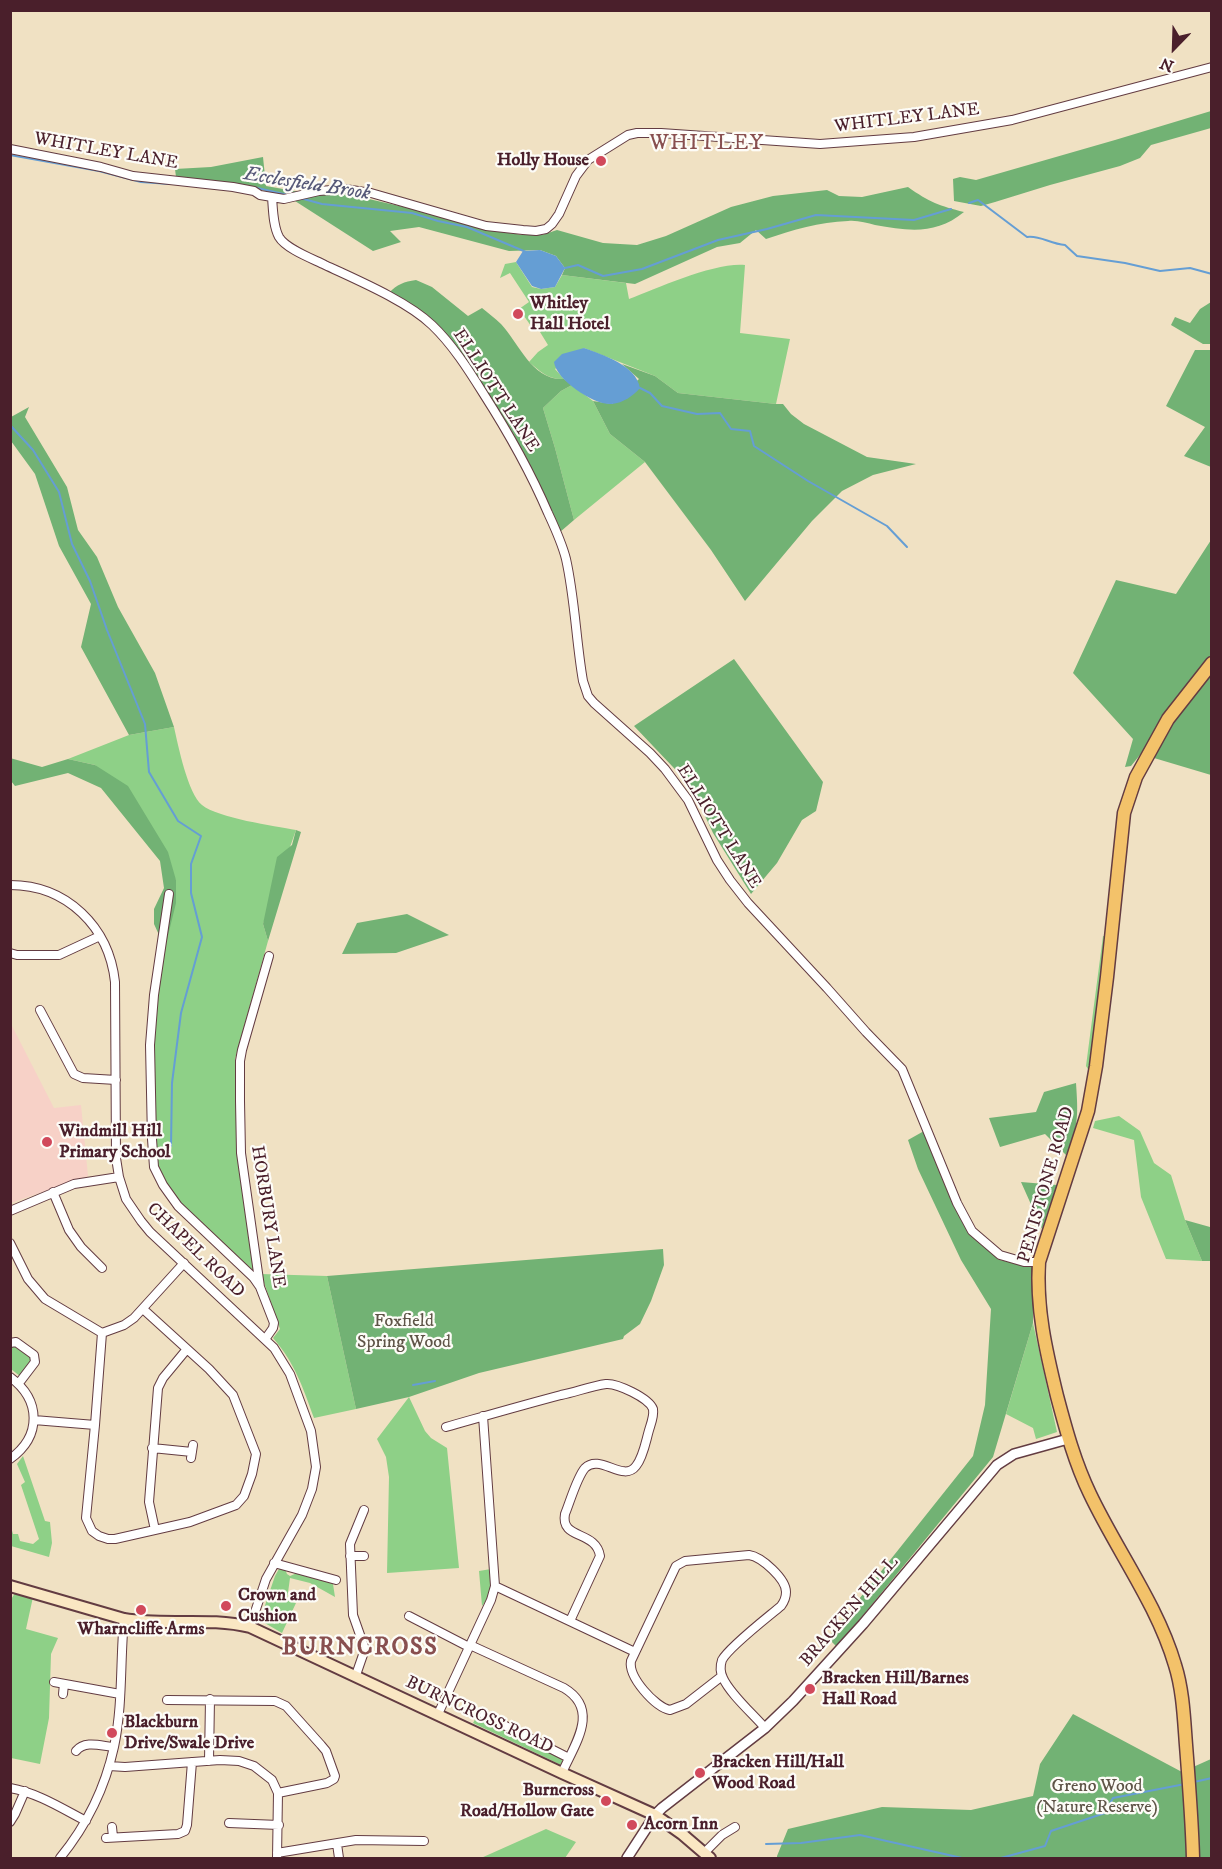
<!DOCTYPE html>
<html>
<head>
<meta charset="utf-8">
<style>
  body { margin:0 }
  #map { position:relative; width:1222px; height:1869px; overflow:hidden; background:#f0e1c3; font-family:"IM FELL DW Pica",serif }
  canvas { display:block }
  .frame { position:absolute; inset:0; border:12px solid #4a1f2b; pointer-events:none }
  .north { position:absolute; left:1144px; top:18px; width:60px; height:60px; -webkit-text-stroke:4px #fdfcf7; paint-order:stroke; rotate:203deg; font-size:16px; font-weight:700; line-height:24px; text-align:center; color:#4a1f2b }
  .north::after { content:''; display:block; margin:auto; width:21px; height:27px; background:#4a1f2b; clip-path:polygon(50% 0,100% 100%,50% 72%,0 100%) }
</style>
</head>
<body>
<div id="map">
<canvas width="1222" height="1869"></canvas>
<div class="frame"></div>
<div class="north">N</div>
</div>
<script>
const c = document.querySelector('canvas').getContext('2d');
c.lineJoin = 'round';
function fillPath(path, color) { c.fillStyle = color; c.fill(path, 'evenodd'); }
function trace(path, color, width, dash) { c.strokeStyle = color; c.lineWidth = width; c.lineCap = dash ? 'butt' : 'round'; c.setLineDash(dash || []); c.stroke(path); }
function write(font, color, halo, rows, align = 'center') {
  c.font = font + ' "IM FELL DW Pica",serif'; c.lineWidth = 4.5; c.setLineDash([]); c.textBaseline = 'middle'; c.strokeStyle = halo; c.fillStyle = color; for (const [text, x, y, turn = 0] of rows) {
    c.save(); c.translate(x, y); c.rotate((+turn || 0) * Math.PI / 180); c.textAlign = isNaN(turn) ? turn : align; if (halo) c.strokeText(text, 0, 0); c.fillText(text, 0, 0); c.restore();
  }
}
const built = new Path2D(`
  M10 1022 54 1108 81 1105 88 1176 11 1203Z`);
const green = new Path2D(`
  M516 262 532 287 541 289 555 287 562 275 626 283 629 299C658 288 715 262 745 265L740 333 790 339 776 404 678 393 655 376 584 348 555 369 564 379C548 380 540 371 529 362L538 352 548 345 540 332 546 328 540 320 531 326 519 309 529 302 510 273 500 278 505 264Z
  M572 385 593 401 610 434 645 462 574 520 555 448 543 408 561 391Z
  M174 727C178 745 188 794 202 805 218 818 274 826 296 830L263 924 268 941 235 1059 237 1148 254 1273 173 1196 162 1178 156 1162 153 1045 160 966 176 880 95 765 68 759 129 735Z
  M1103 936H1105L1104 952 1089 1071 1086 1066Z
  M1119 1116 1140 1131 1154 1163 1171 1175 1185 1220 1202 1261 1166 1259 1141 1197 1134 1140 1093 1128 1095 1121Z
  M261 1274 327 1276 356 1409 314 1418C303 1388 295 1363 273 1338L280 1329Z
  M1033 1323 1057 1432 1036 1439 1033 1428 1006 1414Z
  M13 1344 33 1356V1361L21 1377 11 1369 10 1345Z
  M409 1397 425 1431 431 1438 447 1448 459 1568 387 1573 389 1477 386 1457 377 1439Z
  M23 1456 45 1521 50 1522 52 1543 49 1557 11 1546V1527L13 1534H18L20 1541 33 1544 39 1539 21 1485 25 1482 17 1464Z
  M280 1567 285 1569 287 1574 290 1576 297 1573 330 1582 333 1584 335 1597 310 1583 290 1578 287 1600 296 1603 282 1633 263 1622 261 1617 275 1576Z
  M491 1569C492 1583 492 1595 482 1606L479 1571Z
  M15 1593 33 1597 26 1629 58 1638 51 1654 49 1718 40 1764 11 1758 10 1601Z
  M477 1716 561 1758 563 1762 561 1765 473 1723Z
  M546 1829 576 1842 565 1858H481Z`);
const forest = new Path2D(`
  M1211 111V128L1151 145 1140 158 1120 166 1050 185 995 202 981 206 954 201 953 179 960 177 976 180 1115 140Z
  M263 157 266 186 300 192 279 194 242 185 176 177 175 169 211 167Z
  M908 187C929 202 940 206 964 212 936 235 909 231 875 225 867 223 857 220 848 221 819 222 793 230 766 239L756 230 740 243 717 247 635 284 562 275 565 268 556 256 540 250 509 251 419 227 390 231 401 242 373 251 295 201 307 197 330 194 351 195 426 212 488 230 523 235H542L557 230 603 243 637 245 666 236 731 207 773 196 827 190 839 196 862 197Z
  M416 280 432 287 468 316 482 308C488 313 495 318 501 324 519 343 532 381 564 379L572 385 561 391 543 408 555 448 574 520 560 532 539 484 513 433 458 349 439 327 389 293C397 284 404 282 416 280Z
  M1211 302V344H1203L1171 325 1175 317 1190 323 1200 309Z
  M1195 350H1211V467L1184 456 1205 427 1166 406Z
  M622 364 655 376 678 393 776 404H783L791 414 804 424 867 457 916 464 873 475 842 491 812 521 745 601 711 550 645 462 610 434 593 401 612 404 639 379Z
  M29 407 25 417 67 487 78 530 97 557 118 607 155 673 174 727 129 735 81 647 91 604 59 546 35 474 11 441V417Z
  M1211 540V655L1163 717 1148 745 1131 766 1125 767 1133 739 1073 673 1116 580 1176 594Z
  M734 659 823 782 816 811 802 820 777 863 751 894 713 833 691 786 634 726Z
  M1211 672V775L1154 758 1171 722Z
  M10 758 42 767 68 759 95 765 128 786 168 852 176 880V903L165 948 154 924V909L164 888 160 861 101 788 68 773 15 786 11 781Z
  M296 830 301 832 268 941 263 924 277 857 292 845Z
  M407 914 449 935 396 953 342 954 357 923Z
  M1076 1083C1078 1114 1079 1126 1066 1155L1045 1134 1000 1147 989 1118 1036 1112 1044 1092Z
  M924 1131 952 1202 971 1234 1000 1260 1033 1267V1323L993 1457 837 1647 828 1638 973 1456 985 1405 991 1309 961 1260 918 1169 908 1140Z
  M1021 1182 1057 1185 1042 1229Z
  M1185 1220 1210 1227 1211 1223V1261H1202Z
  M663 1249 664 1265 651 1301 640 1324 624 1336 623 1339 479 1373 409 1397 356 1409 327 1276Z
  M1073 1714 1182 1772 1211 1759V1858H777V1856L788 1829 882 1807 971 1810 1033 1796 1040 1764Z`);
const water = new Path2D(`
  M540 250 556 256 565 268 555 287 541 289 532 286 516 262 523 251Z
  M584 348C603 355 636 365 640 388 633 396 623 403 612 404 595 406 556 380 554 362L562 354Z`);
const stream = new Path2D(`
  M10 155 99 171 141 182 170 184
  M253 187 288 195
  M300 198 322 204 412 213 438 221 467 227 526 252
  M969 203 978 200 1027 237C1040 235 1050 244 1065 245L1077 256 1125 263 1160 271 1190 268 1212 274
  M565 268 578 265 603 276 642 269 718 240 767 229 816 215 914 220 951 209
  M640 388 650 393 662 406 697 414 720 413 731 429 750 431 754 446 808 481 887 526 907 547
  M10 425 33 450 59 492 72 544 90 581 107 630 145 724 149 772 178 821 201 836 191 864V893L202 937 181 1013 172 1083 171 1146
  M413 1385 435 1381
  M1194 1782 1212 1778
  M766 1844 801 1843 860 1835 962 1858
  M1001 1858 1045 1846 1051 1831 1105 1813 1113 1798 1185 1784`);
const minor = new Path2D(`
  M10 149 101 167 133 176 233 187 254 191 260 195 284 199 319 191 345 189 371 193 486 226 523 230 536 231 546 229 552 224 559 214 576 176 588 160 628 135 637 133H661L820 144 914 137 1012 120 1212 67
  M272 197C273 209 273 226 279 237 286 249 313 259 325 265 357 280 407 301 432 325 452 344 468 369 483 393 508 432 530 471 548 513 555 528 562 543 566 559 575 599 576 641 583 681L588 696 594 703 650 753 665 769 688 800 717 860 730 880 748 903 827 988 866 1032 902 1069 957 1203 972 1231 1000 1255 1024 1262H1039
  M10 885C67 885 109 927 115 982L116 1158 119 1177 126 1199 141 1221 150 1232 274 1348 290 1374 311 1431 316 1467 312 1489 302 1515 266 1579 250 1627
  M169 894 154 995 150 1045 152 1139 154 1167 163 1185 178 1206 253 1277 260 1287
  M10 953 17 955H59L100 936
  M40 1010 74 1074 83 1078 116 1080
  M53 1192 69 1230 81 1247 102 1268
  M10 1211 74 1184 119 1177
  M10 1243 28 1279 45 1299 102 1333 124 1325 134 1318 184 1263
  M266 1338 273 1328 274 1323 260 1287 241 1153 240 1101V1061L242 1050 269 956
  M10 1343 16 1342 34 1355 35 1362 19 1383
  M10 1377C41 1400 42 1436 10 1459
  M34 1420 95 1425 102 1333
  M95 1425 86 1518 92 1531 99 1536 108 1539H115L190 1522 236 1505 244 1496 252 1474 256 1454 233 1395 209 1369 143 1309
  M446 1427C485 1416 523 1405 561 1395 576 1392 591 1386 606 1384 617 1383 649 1398 653 1409 654 1415 652 1421 650 1427 646 1439 644 1456 636 1466 623 1483 600 1453 585 1468 577 1477 570 1502 565 1514 560 1540 596 1530 600 1556L570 1621
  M152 1448 192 1452
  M191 1458 193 1445
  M155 1530 149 1502 158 1388 163 1378 187 1349
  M350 1556H364
  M274 1563 336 1580
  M495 1586 635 1652
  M409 1616 469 1647
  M470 1645 564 1688C601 1710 574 1745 562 1773
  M356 1675 365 1649 353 1615 350 1544 364 1510
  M722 1676 686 1704 670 1710C655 1707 628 1677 631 1661L676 1566 685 1561 749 1555C762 1557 786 1579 786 1592 786 1598 784 1602 781 1606 768 1617 729 1647 722 1660 720 1666 720 1672 723 1678 730 1694 753 1714 765 1728
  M54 1682 120 1694
  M63 1694 64 1684
  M167 1700 275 1701 286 1706 321 1745 326 1751 335 1776 334 1779 327 1783 278 1793
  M438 1714 491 1600 495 1586 483 1416
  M484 1715 569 1758
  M76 1751C85 1740 101 1746 114 1747
  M209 1761 210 1699
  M109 1766 125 1767 220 1760 239 1761 254 1766 272 1780 278 1793 277 1858
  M10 1788C38 1793 61 1808 86 1821
  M10 1822 15 1814 25 1791
  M229 1823 279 1825
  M112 1827 113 1837
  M106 1838 178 1834 185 1831 187 1825 192 1762
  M337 1844 339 1858
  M705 1852 722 1835 735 1827
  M277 1853 356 1840 424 1841
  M60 1858C86 1826 105 1788 114 1747 123 1705 120 1661 124 1619`);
const tertiary = new Path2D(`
  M627 1858 655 1815 662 1808 765 1728 793 1701 863 1624 997 1465 1014 1454 1068 1439`);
const secondary = new Path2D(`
  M10 1586 124 1619C166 1626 209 1617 250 1627L562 1773 655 1815 682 1834 710 1858`);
const trunk = new Path2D(`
  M1193 1858C1192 1821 1189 1783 1186 1745 1184 1719 1183 1690 1175 1665 1157 1604 1117 1551 1090 1494 1075 1463 1066 1430 1057 1396 1046 1351 1036 1308 1039 1262L1088 1111 1096 1066 1107 977 1124 813 1136 777 1168 719 1212 663`);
const markers = [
  [601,161,6,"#d1495b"],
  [518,314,6,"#d1495b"],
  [47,1142,6,"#d1495b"],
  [226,1606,6,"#d1495b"],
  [141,1610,6,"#d1495b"],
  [810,1689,6,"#d1495b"],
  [112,1733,6,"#d1495b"],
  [700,1773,6,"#d1495b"],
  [606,1801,6,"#d1495b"],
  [632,1825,6,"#d1495b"]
];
const streetNames = [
  ["WHITLEY LANE",907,119,-7],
  ["WHITLEY LANE",106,152,10],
  ["ELLIOTT LANE",495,391,57],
  ["ELLIOTT LANE",718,827,58],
  ["PENISTONE ROAD",1047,1185,-74],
  ["HORBURY LANE",267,1217,81],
  ["CHAPEL ROAD",195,1251,44],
  ["BRACKEN HILL",850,1612,-49],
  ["BURNCROSS ROAD",479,1716,25]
];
const poiNames = [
  ["Holly House",589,161,"right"],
  ["Whitley",530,304],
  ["Hall Hotel",530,325],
  ["Windmill Hill",59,1132],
  ["Primary School",59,1153],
  ["Crown and",238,1596],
  ["Cushion",238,1617],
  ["Wharncliffe Arms",141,1630,"center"],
  ["Bracken Hill/Barnes",822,1679],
  ["Hall Road",822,1700],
  ["Blackburn",124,1723],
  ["Drive/Swale Drive",124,1744],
  ["Bracken Hill/Hall",712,1763],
  ["Wood Road",712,1784],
  ["Burncross",594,1791,"right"],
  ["Road/Hollow Gate",594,1812,"right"],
  ["Acorn Inn",644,1825]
];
const parkNames = [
  ["Foxfield",404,1322],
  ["Spring Wood",404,1343],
  ["Greno Wood",1097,1787],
  ["(Nature Reserve)",1097,1808]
];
const waterNames = [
  ["Ecclesfield Brook",307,185,9]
];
const quarterNames = [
  ["WHITLEY",707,145]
];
const districtNames = [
  ["BURNCROSS",360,1649]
];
fillPath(built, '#f7d1c7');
fillPath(green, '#8ed087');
fillPath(forest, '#72b274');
fillPath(water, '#659ed4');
trace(stream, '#659ed4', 2);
trace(minor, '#633c42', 10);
trace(tertiary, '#633c42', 12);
trace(secondary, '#633c42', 14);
trace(trunk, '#633c42', 15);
trace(minor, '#fff', 8);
trace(tertiary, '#fff', 9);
trace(secondary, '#fae7c3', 10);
trace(trunk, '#f3c26a', 12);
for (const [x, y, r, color] of markers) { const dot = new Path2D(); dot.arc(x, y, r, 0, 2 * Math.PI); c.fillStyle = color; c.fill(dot); trace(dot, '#fdfcf7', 2); }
write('18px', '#4a1f2b', '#fdfcf7', streetNames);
write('bold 18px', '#4a1f2b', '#fdfcf7', poiNames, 'left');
write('18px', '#5e5447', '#fdfcf7', parkNames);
write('italic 20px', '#565877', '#fdfcf7', waterNames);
c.letterSpacing = '1.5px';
write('21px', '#884f4f', '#fdfcf7', quarterNames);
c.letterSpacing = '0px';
c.letterSpacing = '1.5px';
write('bold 24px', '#884f4f', '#fdfcf7', districtNames);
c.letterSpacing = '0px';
</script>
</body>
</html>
